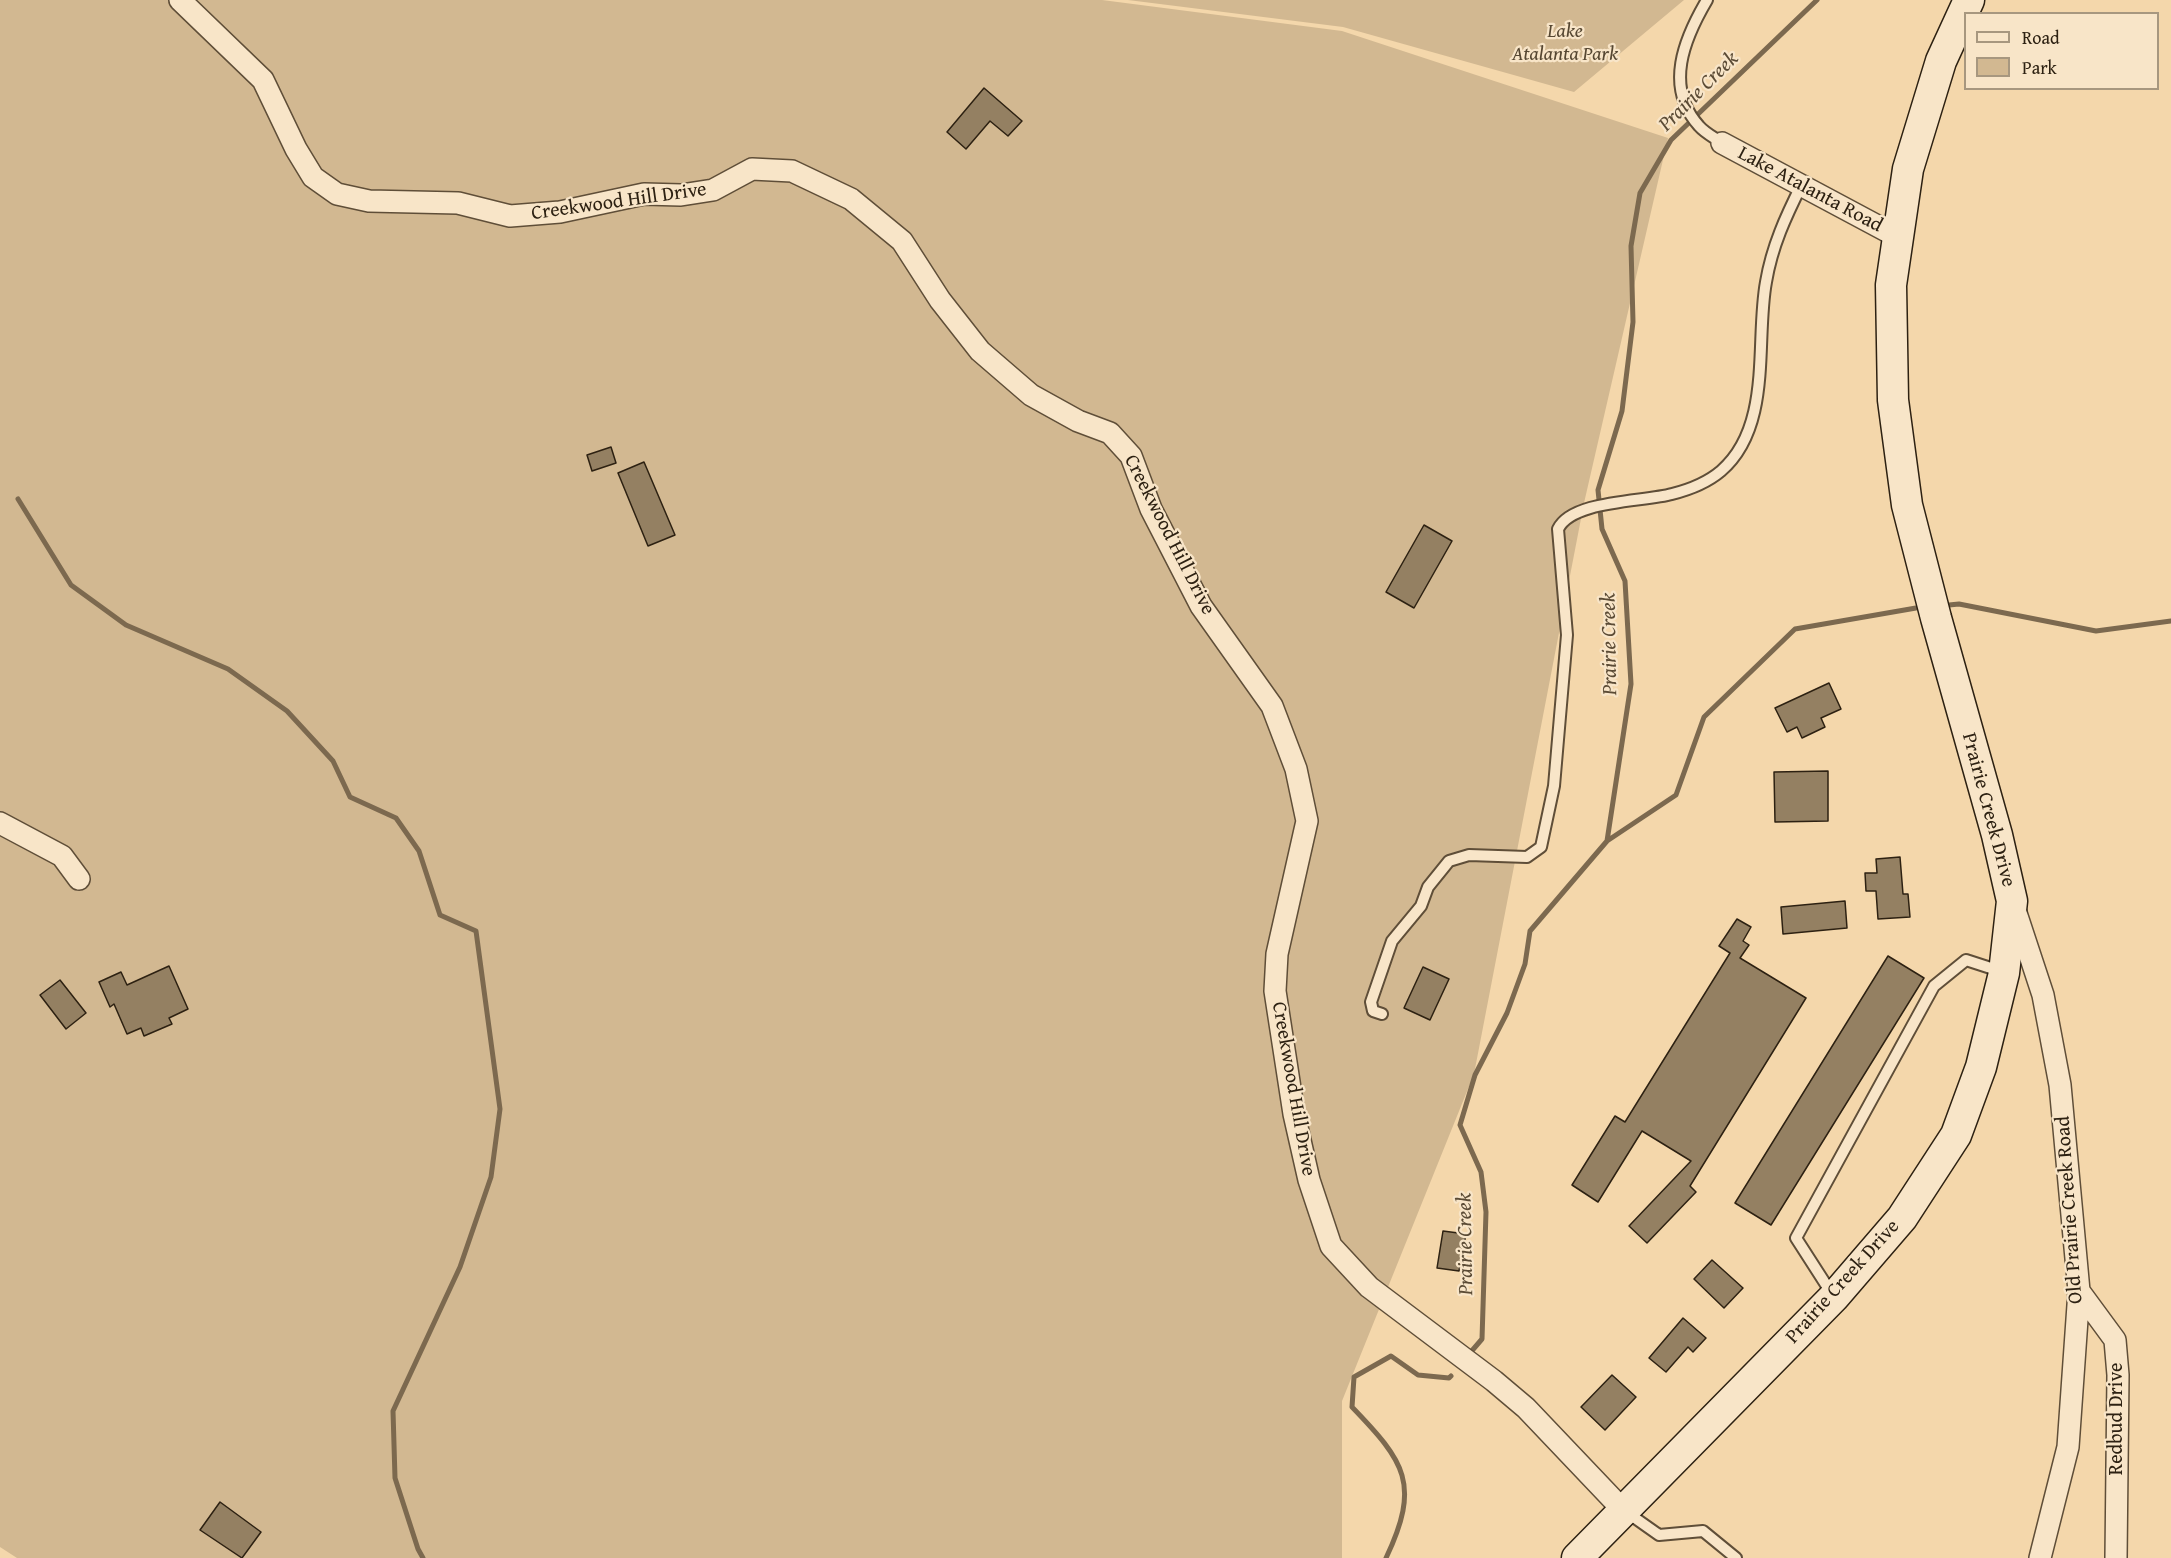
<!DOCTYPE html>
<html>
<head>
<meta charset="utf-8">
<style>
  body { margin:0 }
  #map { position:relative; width:2171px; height:1558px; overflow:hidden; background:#f4d7ab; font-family:"Gentium Book Plus",serif }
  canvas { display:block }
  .legend { position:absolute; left:1964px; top:12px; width:195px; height:78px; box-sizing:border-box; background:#f8e5c8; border:2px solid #a7977f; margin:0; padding:8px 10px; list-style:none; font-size:18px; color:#2d2112 }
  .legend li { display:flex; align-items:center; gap:12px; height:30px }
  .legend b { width:30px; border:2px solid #a7977f }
</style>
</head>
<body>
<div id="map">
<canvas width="2171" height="1558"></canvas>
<ul class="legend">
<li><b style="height:8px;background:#f8e5c8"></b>Road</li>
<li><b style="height:16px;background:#d2b891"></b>Park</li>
</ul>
</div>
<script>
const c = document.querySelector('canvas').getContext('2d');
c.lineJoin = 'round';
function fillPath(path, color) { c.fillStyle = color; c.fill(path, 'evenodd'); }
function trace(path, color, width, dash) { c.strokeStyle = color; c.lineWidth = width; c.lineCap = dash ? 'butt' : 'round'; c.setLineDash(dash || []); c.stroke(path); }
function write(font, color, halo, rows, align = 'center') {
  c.font = font + ' "Gentium Book Plus",serif'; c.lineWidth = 4.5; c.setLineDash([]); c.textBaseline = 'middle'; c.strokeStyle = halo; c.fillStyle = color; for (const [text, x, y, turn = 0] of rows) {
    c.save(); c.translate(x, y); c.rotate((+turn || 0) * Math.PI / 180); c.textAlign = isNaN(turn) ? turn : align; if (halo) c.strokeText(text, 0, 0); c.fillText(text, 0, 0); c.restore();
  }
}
const green = new Path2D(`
  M0 0H1102L1342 31 1668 138 1584 503 1474 1074 1342 1401V1558H17L0 1547Z
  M1128 0H1684L1574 92 1343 27Z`);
const stream = new Path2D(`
  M18 499 71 585 126 625 228 669 287 711 333 761 350 797 396 818 419 851 440 915 476 931 500 1109 491 1177 460 1267 393 1411 395 1478 418 1549 423 1558
  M1949 605 1959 604 2096 631 2171 621
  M1607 841 1676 795 1704 717 1795 629 1916 608
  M1470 1353 1482 1339 1486 1212 1481 1172 1460 1125 1475 1075 1507 1013 1525 964 1530 931 1607 841 1631 684 1625 581 1602 529 1598 490 1622 411 1633 322 1631 246 1640 193 1671 140 1817 0
  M1386 1558C1421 1484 1405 1462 1352 1407L1354 1377 1391 1356 1418 1375 1449 1378 1451 1376`);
const building = new Path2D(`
  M984 88 1022 121 1008 136 990 121 966 149 947 132Z
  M611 447 616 463 592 471 587 455Z
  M644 462 675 535 648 546 618 473Z
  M1424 525 1452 541 1414 608 1386 592Z
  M1829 683 1841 709 1821 718 1825 727 1802 738 1797 727 1787 732 1775 708Z
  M1828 771V821L1775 822 1774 772Z
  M1900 857 1903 894H1908L1910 917 1878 919 1876 891H1866L1865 873H1877L1876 859Z
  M1845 901 1847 928 1783 934 1781 907Z
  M1737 919 1751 927 1743 941 1749 945 1740 958 1806 998 1690 1186 1696 1192 1647 1243 1629 1226 1691 1161 1642 1131 1598 1202 1572 1185 1615 1116 1625 1122 1730 953 1719 946Z
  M1888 956 1924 978 1771 1225 1735 1203Z
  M169 966 188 1009 169 1018 172 1024 144 1036 141 1028 127 1034 114 1004 110 1007 99 982 121 972 127 985Z
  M1423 967 1449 979 1430 1020 1404 1008Z
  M60 980 86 1013 66 1029 40 995Z
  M1443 1231 1466 1234 1459 1271 1437 1268Z
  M1712 1260 1743 1288 1724 1308 1694 1279Z
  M1683 1318 1706 1338 1693 1352 1688 1347 1666 1372 1649 1358Z
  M1612 1375 1636 1397 1605 1430 1581 1407Z
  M220 1502 261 1532 242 1558 200 1530Z`);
const service = new Path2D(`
  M1707 0C1684 39 1664 87 1699 126 1705 133 1715 138 1722 143
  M1382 1014 1373 1011 1371 1002 1392 941 1421 906 1428 887 1449 861 1469 855 1527 857 1541 847 1554 786 1567 635 1558 529C1572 500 1643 502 1672 494 1688 490 1708 482 1721 471 1773 426 1755 341 1766 282 1772 246 1786 216 1802 184
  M1832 1294 1796 1238 1934 986 1966 960 2003 972
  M1625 1511 1659 1535 1703 1531 1736 1558`);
const minor = new Path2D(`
  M180 0 263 80 296 149 313 177 337 194 369 201 458 203 510 216 560 212 644 194 681 195 713 190 752 169 792 171 851 199 902 241 940 300 980 351 1031 395 1078 421 1110 433 1131 456 1151 509 1201 606 1272 706 1296 769 1307 821 1277 954 1275 991 1294 1114 1309 1180 1331 1246 1369 1287 1494 1381 1526 1408 1623 1510
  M1722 143 1898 237
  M0 823 62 856 79 879
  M2015 910 2043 995 2060 1085 2079 1291 2068 1447 2040 1558
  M2079 1291 2115 1340 2118 1375 2116 1558`);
const secondary = new Path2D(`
  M1577 1558 1834 1297 1902 1218 1956 1135 1981 1067 2004 973 2012 901 1997 835 1936 618 1907 505 1893 400 1891 285 1908 169 1941 61 1969 0`);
const parkNames = [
  ["Lake",1565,32],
  ["Atalanta Park",1565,55]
];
const streetNames = [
  ["Lake Atalanta Road",1810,190,28],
  ["Creekwood Hill Drive",619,202,-8],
  ["Creekwood Hill Drive",1169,535,63],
  ["Prairie Creek Drive",1988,810,75],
  ["Creekwood Hill Drive",1293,1089,80],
  ["Old Prairie Creek Road",2070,1210,-94],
  ["Prairie Creek Drive",1843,1282,-48],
  ["Redbud Drive",2117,1419,-90]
];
const waterNames = [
  ["Prairie Creek",1699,92,-45],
  ["Prairie Creek",1610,644,-91],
  ["Prairie Creek",1466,1244,-91]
];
fillPath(green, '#d2b891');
trace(stream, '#7c694f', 5);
fillPath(building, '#948062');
trace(building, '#2d2112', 1.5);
trace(service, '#5f4e38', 14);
trace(minor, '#5f4e38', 24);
trace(secondary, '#2d2112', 33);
trace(service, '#f8e5c8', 10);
trace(minor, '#f8e5c8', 21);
trace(secondary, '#f8e5c8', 30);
write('italic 20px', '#564732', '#f8e5c8', parkNames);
write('20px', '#2d2112', '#f8e5c8', streetNames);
write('italic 21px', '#5b4b35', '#f8e5c8', waterNames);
</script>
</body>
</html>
